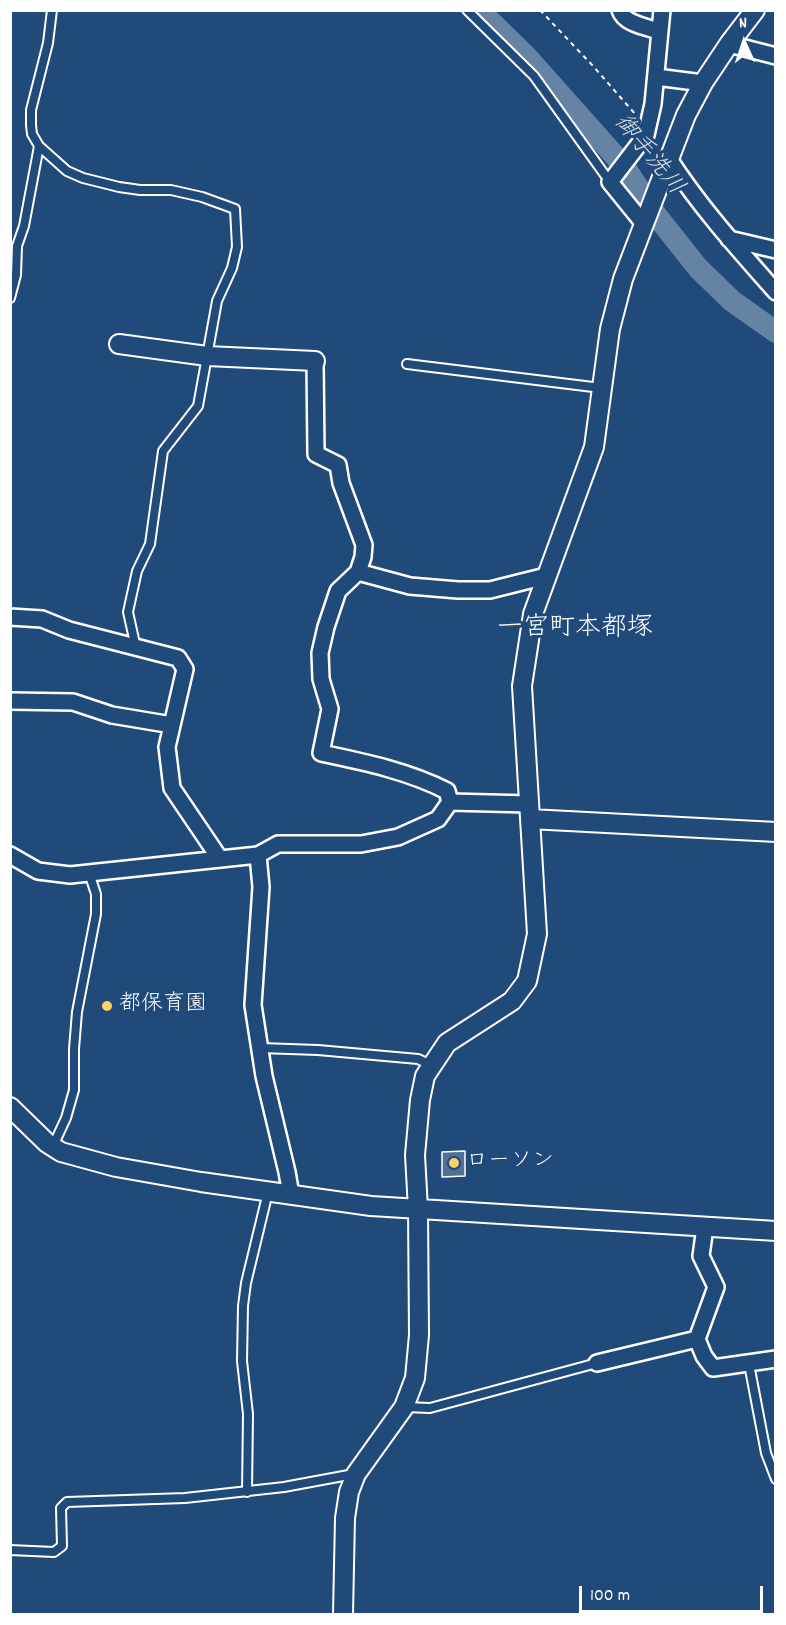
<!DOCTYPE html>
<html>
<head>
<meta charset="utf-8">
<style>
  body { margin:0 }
  #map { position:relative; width:786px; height:1625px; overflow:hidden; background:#1f4a7a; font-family:Dekko,sans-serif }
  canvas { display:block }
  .frame { position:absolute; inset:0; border:12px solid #fff; pointer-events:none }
  .north { position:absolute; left:714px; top:12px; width:60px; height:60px; -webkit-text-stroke:4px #1f4a7a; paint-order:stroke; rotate:357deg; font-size:16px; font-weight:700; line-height:24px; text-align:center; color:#fff }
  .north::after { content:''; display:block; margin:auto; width:21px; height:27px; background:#fff; clip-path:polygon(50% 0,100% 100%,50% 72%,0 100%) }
  .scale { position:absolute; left:579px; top:1586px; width:184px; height:27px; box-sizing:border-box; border:3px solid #fff; border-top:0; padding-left:8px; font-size:18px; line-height:21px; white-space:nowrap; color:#fff; -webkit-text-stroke:4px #1f4a7a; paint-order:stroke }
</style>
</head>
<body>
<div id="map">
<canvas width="786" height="1625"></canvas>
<div class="frame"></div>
<div class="north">N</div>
<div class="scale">100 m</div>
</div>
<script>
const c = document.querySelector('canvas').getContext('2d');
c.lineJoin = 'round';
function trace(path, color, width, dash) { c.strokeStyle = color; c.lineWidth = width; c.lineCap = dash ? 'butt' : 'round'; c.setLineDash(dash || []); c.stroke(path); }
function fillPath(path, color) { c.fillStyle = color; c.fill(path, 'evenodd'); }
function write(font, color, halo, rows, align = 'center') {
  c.font = font + ' Dekko,"Klee One",sans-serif'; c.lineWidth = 6; c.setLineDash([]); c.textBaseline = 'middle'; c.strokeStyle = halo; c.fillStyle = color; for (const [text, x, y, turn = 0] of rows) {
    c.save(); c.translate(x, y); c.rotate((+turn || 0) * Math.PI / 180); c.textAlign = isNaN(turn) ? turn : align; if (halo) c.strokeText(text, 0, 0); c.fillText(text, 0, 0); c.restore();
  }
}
const river = new Path2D(`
  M479 10 526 56 624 166 656 215 698 268 732 301 776 332`);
const building = new Path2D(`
  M465 1151V1176L442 1177V1152Z`);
const path = new Path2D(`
  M540 10 593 66 636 115`);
const service = new Path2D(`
  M467 10 534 76 610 182
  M39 146 67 171 83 178 119 187 140 190H171L202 197 235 209 237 247 232 268 217 301 198 406 163 451 150 544 137 571 128 612 136 648
  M10 298 16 275 17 246 24 226 39 146 32 134 31 125V110L48 43 52 10
  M407 364 601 388
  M260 1048 318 1050 418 1059 431 1065
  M53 1146 66 1118 74 1090V1049L77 1012 96 914V894L89 873
  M749 1364 766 1453 776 1479
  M405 1407 430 1408 597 1363
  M247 1492 248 1414 242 1361 243 1306 246 1283 268 1192
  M10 1550 54 1552 62 1546 61 1508 67 1502 185 1498 284 1487 354 1474`);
const minor = new Path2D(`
  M620 10C624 24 647 27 659 31
  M729 44 776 56
  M656 77 703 83
  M669 159C700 207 738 249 776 292
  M644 224 610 182 646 135 653 104 662 10
  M729 239 776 250
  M315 361 316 454 338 465 341 483 364 545 363 557 358 572 338 591 326 627 320 653 321 679 330 709 321 753C364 762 408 771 447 791L450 802
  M358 572 410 586 458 590H490L546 576
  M10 617 42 619 69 630 178 658 185 669 167 747 172 788 220 859
  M10 701 73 702 112 715 172 725
  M450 802 529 804
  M10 855 38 871 70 875 258 855 278 844H361L398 837 438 819 450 802
  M258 855 261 887 253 1005 264 1076 287 1172 291 1195
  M705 1227 701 1256 716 1287 697 1339 704 1356 713 1368 776 1359
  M597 1363 697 1339`);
const tertiary = new Path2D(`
  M119 344 207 356 315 361
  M530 819 776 832
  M10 1107 47 1143 61 1152 116 1167 201 1182 371 1206 776 1231
  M343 1614 345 1518 349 1492 356 1474 404 1407 415 1378 419 1335 418 1209 415 1155 420 1100 425 1076 447 1043 512 1001 527 981 537 934 522 686 533 614 594 447 610 329 623 279 644 224 686 115 703 83 729 44 755 10`);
const markers = [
  [107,1006,6,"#ffd166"],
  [454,1163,6,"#ffd166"]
];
const poiNames = [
  ["都保育園",119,1006],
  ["ローソン",466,1163]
];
const waterNames = [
  ["御手洗川",647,156,51]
];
const quarterNames = [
  ["一宮町本都塚",575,630]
];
trace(river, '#6583a4', 22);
fillPath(building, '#507197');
trace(building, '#fff', 1.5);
trace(service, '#fff', 12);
trace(minor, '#fff', 20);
trace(tertiary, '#fff', 22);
trace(path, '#fff', 2, [4.5, 4.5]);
trace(service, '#1f4a7a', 8);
trace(minor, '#1f4a7a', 15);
trace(tertiary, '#1f4a7a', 18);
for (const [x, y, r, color] of markers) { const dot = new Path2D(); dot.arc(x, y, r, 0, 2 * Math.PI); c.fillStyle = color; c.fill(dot); trace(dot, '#1f4a7a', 2); }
write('22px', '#fff', '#1f4a7a', poiNames, 'left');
write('italic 24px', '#d8e0e8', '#1f4a7a', waterNames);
write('26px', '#fff', '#1f4a7a', quarterNames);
</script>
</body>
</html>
